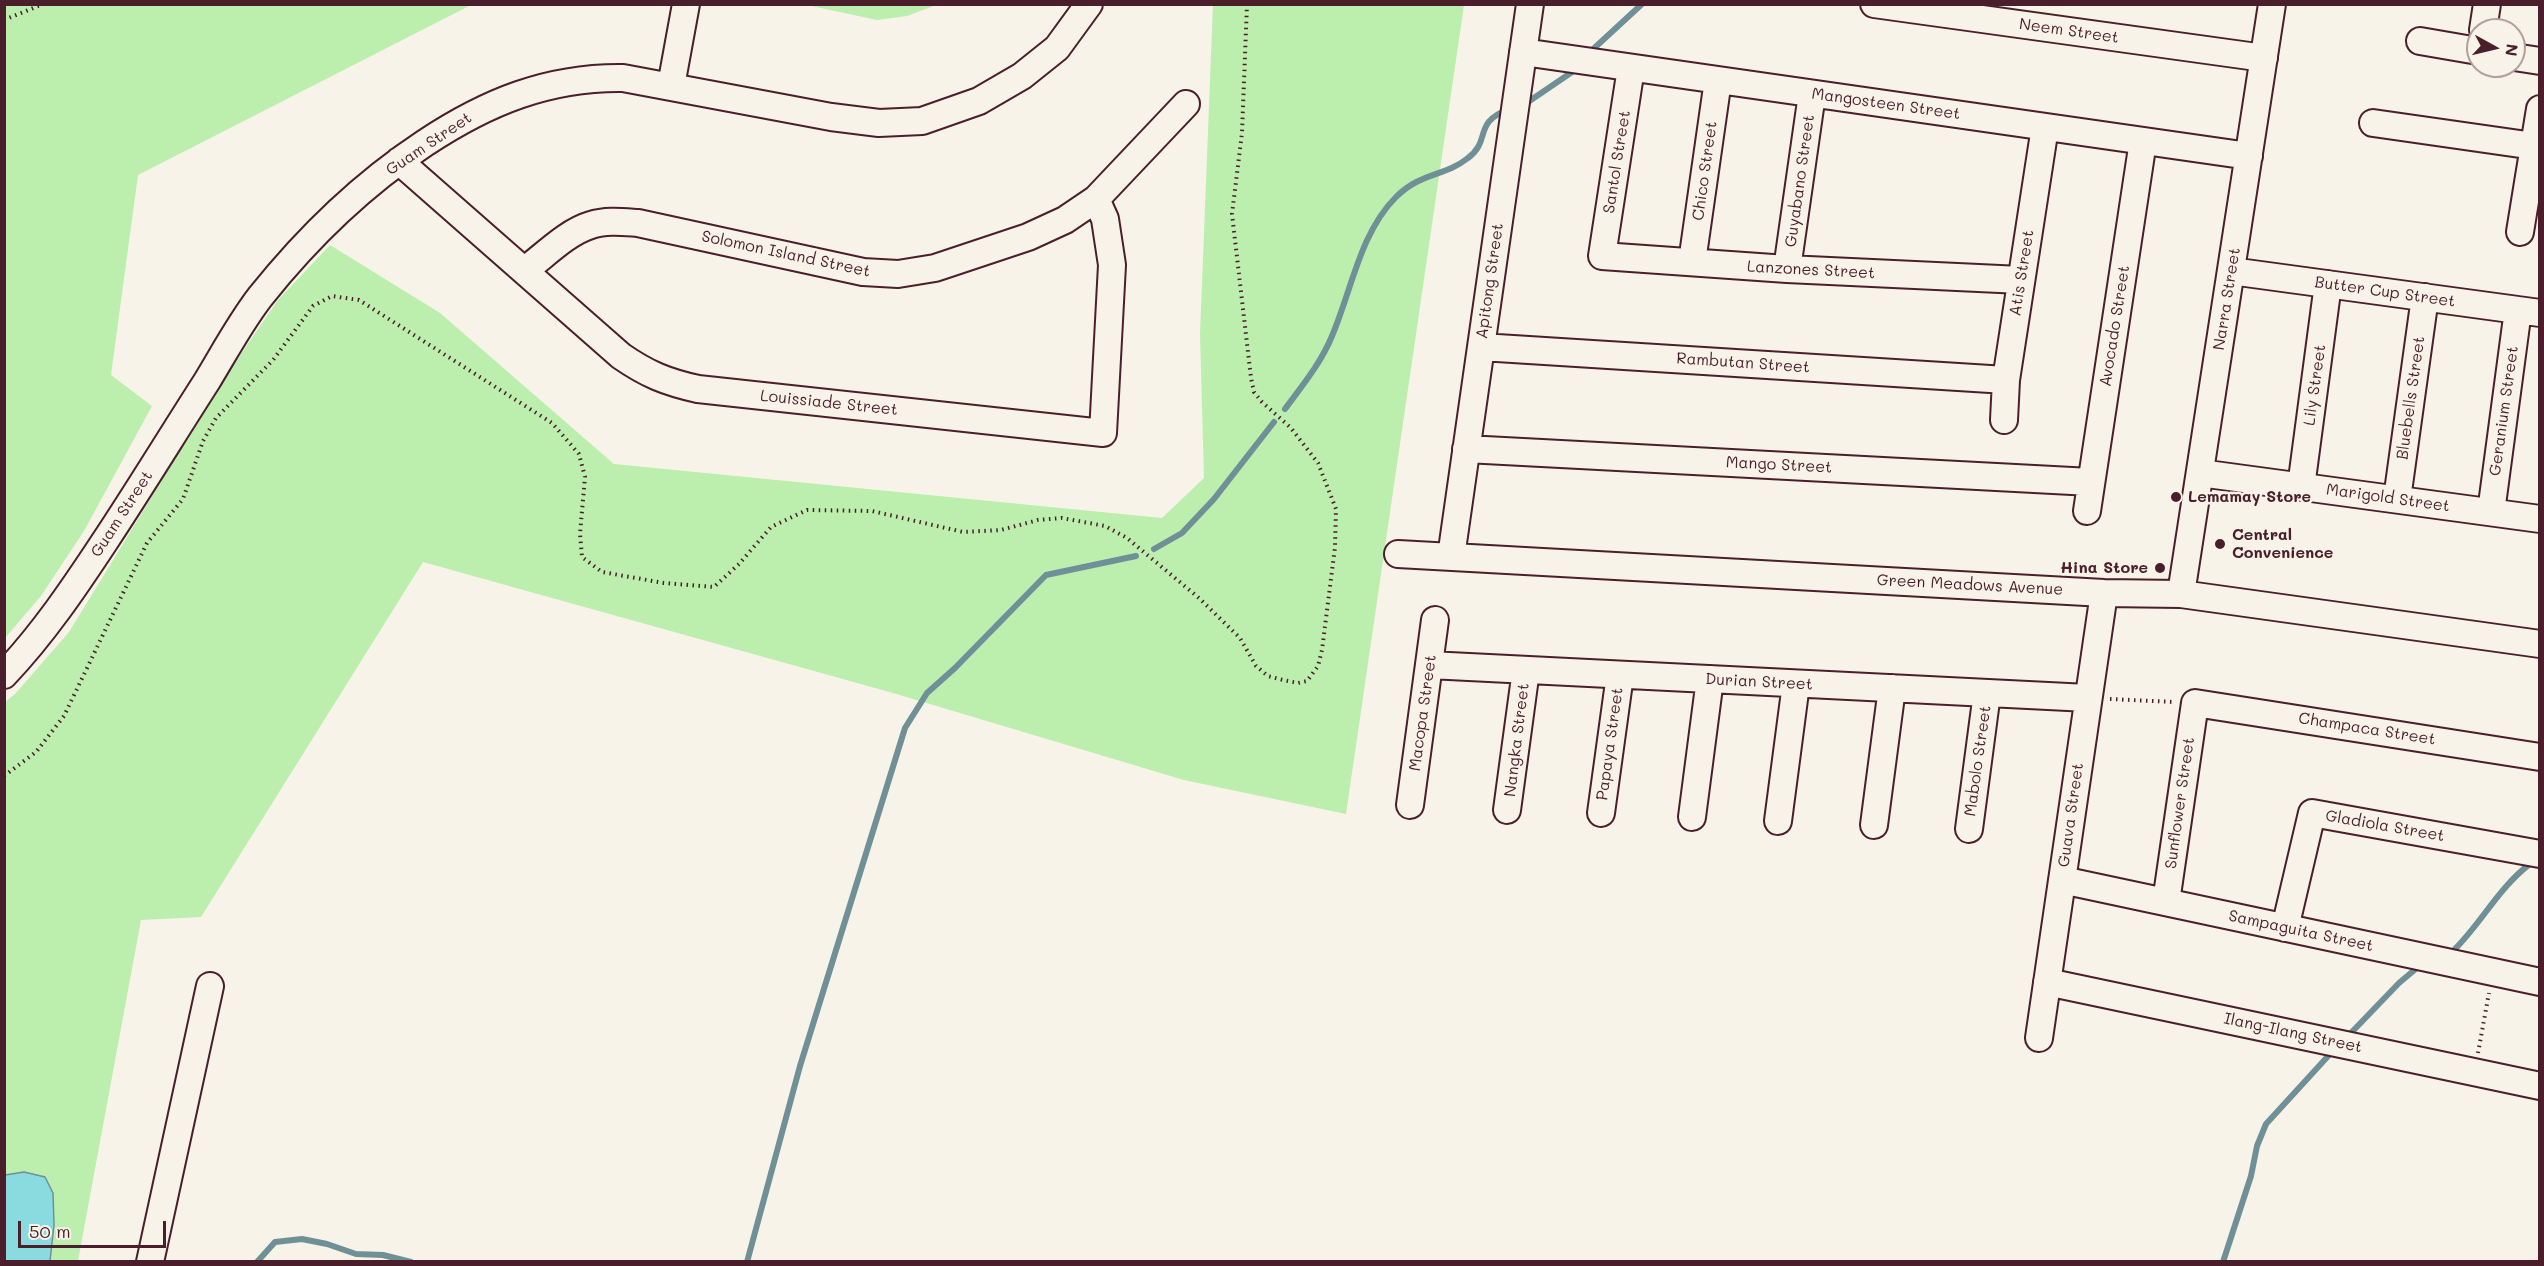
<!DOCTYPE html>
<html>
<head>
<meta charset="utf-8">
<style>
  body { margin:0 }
  #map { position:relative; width:2544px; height:1266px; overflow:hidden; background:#f7f3e8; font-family:Mali,sans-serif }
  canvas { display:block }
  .frame { position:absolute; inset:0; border:6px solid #4a1f2b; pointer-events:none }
  .north { position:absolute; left:2466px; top:18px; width:60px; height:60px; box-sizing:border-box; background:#f7f3e8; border:2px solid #b29e9c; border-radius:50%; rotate:98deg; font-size:16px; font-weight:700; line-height:24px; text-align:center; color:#4a1f2b }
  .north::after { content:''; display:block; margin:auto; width:21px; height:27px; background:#4a1f2b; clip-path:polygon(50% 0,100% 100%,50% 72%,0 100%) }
  .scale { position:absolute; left:18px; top:1221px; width:148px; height:27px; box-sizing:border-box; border:3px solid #4a1f2b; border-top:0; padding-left:8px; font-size:18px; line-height:21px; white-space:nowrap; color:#4a1f2b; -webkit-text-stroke:4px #f7f3e8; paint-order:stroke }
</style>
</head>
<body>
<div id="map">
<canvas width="2544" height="1266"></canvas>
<div class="frame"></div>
<div class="north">N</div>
<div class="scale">50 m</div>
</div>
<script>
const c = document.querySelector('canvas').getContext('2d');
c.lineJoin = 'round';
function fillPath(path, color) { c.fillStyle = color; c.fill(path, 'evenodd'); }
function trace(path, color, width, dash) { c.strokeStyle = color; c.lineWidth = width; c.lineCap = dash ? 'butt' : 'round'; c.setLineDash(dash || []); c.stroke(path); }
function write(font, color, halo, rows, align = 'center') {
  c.font = font + ' Mali,sans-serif'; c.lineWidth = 5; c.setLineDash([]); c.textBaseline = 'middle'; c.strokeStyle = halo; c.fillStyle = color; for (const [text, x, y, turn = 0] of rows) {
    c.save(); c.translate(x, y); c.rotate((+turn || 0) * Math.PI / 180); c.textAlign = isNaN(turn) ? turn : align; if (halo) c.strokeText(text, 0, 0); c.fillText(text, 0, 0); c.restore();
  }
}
const green = new Path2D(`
  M5 4 471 5 138 175 111 375 152 406 84 531 41 596 5 638Z
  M807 5H936L907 16 877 20Z
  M1213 5H1464L1346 814 1184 780 893 693 423 562 201 917 141 920 78 1261 5 1262V702L15 694 69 632 227 374 278 300 330 245 440 313 614 464 1162 518 1204 478 1200 334Z`);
const water = new Path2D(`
  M24 1172 45 1177 53 1193 54 1225 50 1261H5V1175Z`);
const stream = new Path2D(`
  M1590 52 1642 4
  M1528 102 1575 70
  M1285 409C1302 386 1321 363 1332 336 1352 289 1360 233 1396 197 1421 172 1444 177 1468 158 1492 140 1472 123 1509 109
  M1154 549 1182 533 1214 499 1274 422
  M2452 952C2482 923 2497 889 2531 863
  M2349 1035 2399 983 2418 967
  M257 1262 275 1242 302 1239 327 1244 356 1254 383 1255 411 1262
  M747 1262 800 1066 905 728 927 693 955 668 1046 575 1136 556
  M2223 1262 2251 1176 2257 1146 2266 1124 2330 1054`);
const path = new Path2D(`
  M4 20 43 4
  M2110 699 2174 702
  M4 776 36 752 64 716 147 543 183 499 203 441 216 418 273 360 313 306 332 296 359 300 552 423 579 454 585 477 580 534 582 557 602 572 664 583 714 587 739 564 771 527 807 510 872 511 963 532 1001 530 1038 520 1062 518 1105 526 1127 538 1199 598 1240 638 1256 666 1268 676 1283 680 1298 683 1307 681 1318 666 1322 650 1335 547 1336 509 1318 463 1291 428 1262 402 1254 392 1251 378 1232 214 1242 133 1247 4
  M2478 1053 2489 993`);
const minor = new Path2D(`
  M1874 4 2264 58
  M2483 30 2487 4
  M2420 41 2478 51
  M1523 52 2249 156
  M2514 57 2540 61
  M1631 68 1602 256 1787 269 2021 280
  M671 86 686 4
  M2373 123 2534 146
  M399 161 621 356C647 374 666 382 698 389L1103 433 1112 265 1105 219 1096 199
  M2520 232 2540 109
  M1692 262 1718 80
  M1787 269 1812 94
  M525 270C544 256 567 232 591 225 606 220 623 222 638 223L863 272 898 274 935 268 1028 237 1065 220 1096 199 1186 104
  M2231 271 2540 313
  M1481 347 2006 380
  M2004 420 2006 380 2045 127
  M1466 449 2091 482
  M2200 473 2540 519
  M2301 487 2328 284
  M2397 499 2425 297
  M2087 511 2143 141
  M2491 512 2518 310
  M1398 554 2104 593 2181 594 2540 644
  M1451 557 1530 4
  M2181 594 2272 4
  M1429 665 2088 698
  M4 675C43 634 74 588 105 541 140 488 173 434 207 381 224 353 240 323 260 297 307 238 363 184 425 143 487 102 548 77 623 78L831 117 879 123 922 121 979 101 1022 76 1057 48 1089 4
  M1410 805 1435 620
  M1507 810 1526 670
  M1601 813 1620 675
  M1692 817 1710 679
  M1778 821 1796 684
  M1874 825 1892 688
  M1969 829 1987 693
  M2062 880 2540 982
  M2166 902 2195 703 2540 757
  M2285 928 2312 813 2540 854
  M2047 982 2540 1086
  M2039 1038 2104 593
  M150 1262 210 986`);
const markers = [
  [2176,497,6,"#4a1f2b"],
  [2220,544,6,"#4a1f2b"],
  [2160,568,6,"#4a1f2b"]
];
const streetNames = [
  ["Neem Street",2069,31,8],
  ["Mangosteen Street",1886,104,8],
  ["Guam Street",429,144,-34],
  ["Santol Street",1617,162,-81],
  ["Chico Street",1705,171,-82],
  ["Guyabano Street",1800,181,-82],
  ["Solomon Island Street",786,254,12],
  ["Lanzones Street",1811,270,3],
  ["Atis Street",2022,273,-81],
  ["Apitong Street",1490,281,-82],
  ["Butter Cup Street",2385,292,8],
  ["Narra Street",2227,299,-81],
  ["Avocado Street",2115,326,-81],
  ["Rambutan Street",1743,363,4],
  ["Lily Street",2315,385,-82],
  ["Bluebells Street",2411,398,-82],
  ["Louissiade Street",829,403,6],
  ["Geranium Street",2504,411,-82],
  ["Mango Street",1779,465,3],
  ["Marigold Street",2388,498,8],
  ["Guam Street",122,514,-57],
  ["Green Meadows Avenue",1970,585,3],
  ["Durian Street",1759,682,3],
  ["Macopa Street",1423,713,-82],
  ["Champaca Street",2367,729,9],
  ["Nangka Street",1517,740,-83],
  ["Papaya Street",1610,744,-82],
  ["Mabolo Street",1978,761,-82],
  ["Sunflower Street",2180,803,-82],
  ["Guava Street",2071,815,-82],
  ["Gladiola Street",2385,826,10],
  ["Sampaguita Street",2301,931,12],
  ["Ilang-Ilang Street",2293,1033,12]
];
const poiNames = [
  ["Lemamay Store",2188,497],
  ["Central",2232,535],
  ["Convenience",2232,553],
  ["Hina Store",2148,568,"right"]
];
fillPath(green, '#bceeae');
fillPath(water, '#8adbe0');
trace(water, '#709098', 1.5);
trace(stream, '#709098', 6);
trace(minor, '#4a1f2b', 30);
trace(path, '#4a1f2b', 4, [1.5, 4.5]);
trace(minor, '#f7f3e8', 26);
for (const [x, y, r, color] of markers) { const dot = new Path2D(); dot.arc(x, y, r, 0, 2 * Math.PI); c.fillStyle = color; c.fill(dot); trace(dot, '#f7f3e8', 2); }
write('16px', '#4a1f2b', '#f7f3e8', streetNames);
write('bold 16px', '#4a1f2b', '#f7f3e8', poiNames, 'left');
</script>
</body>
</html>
